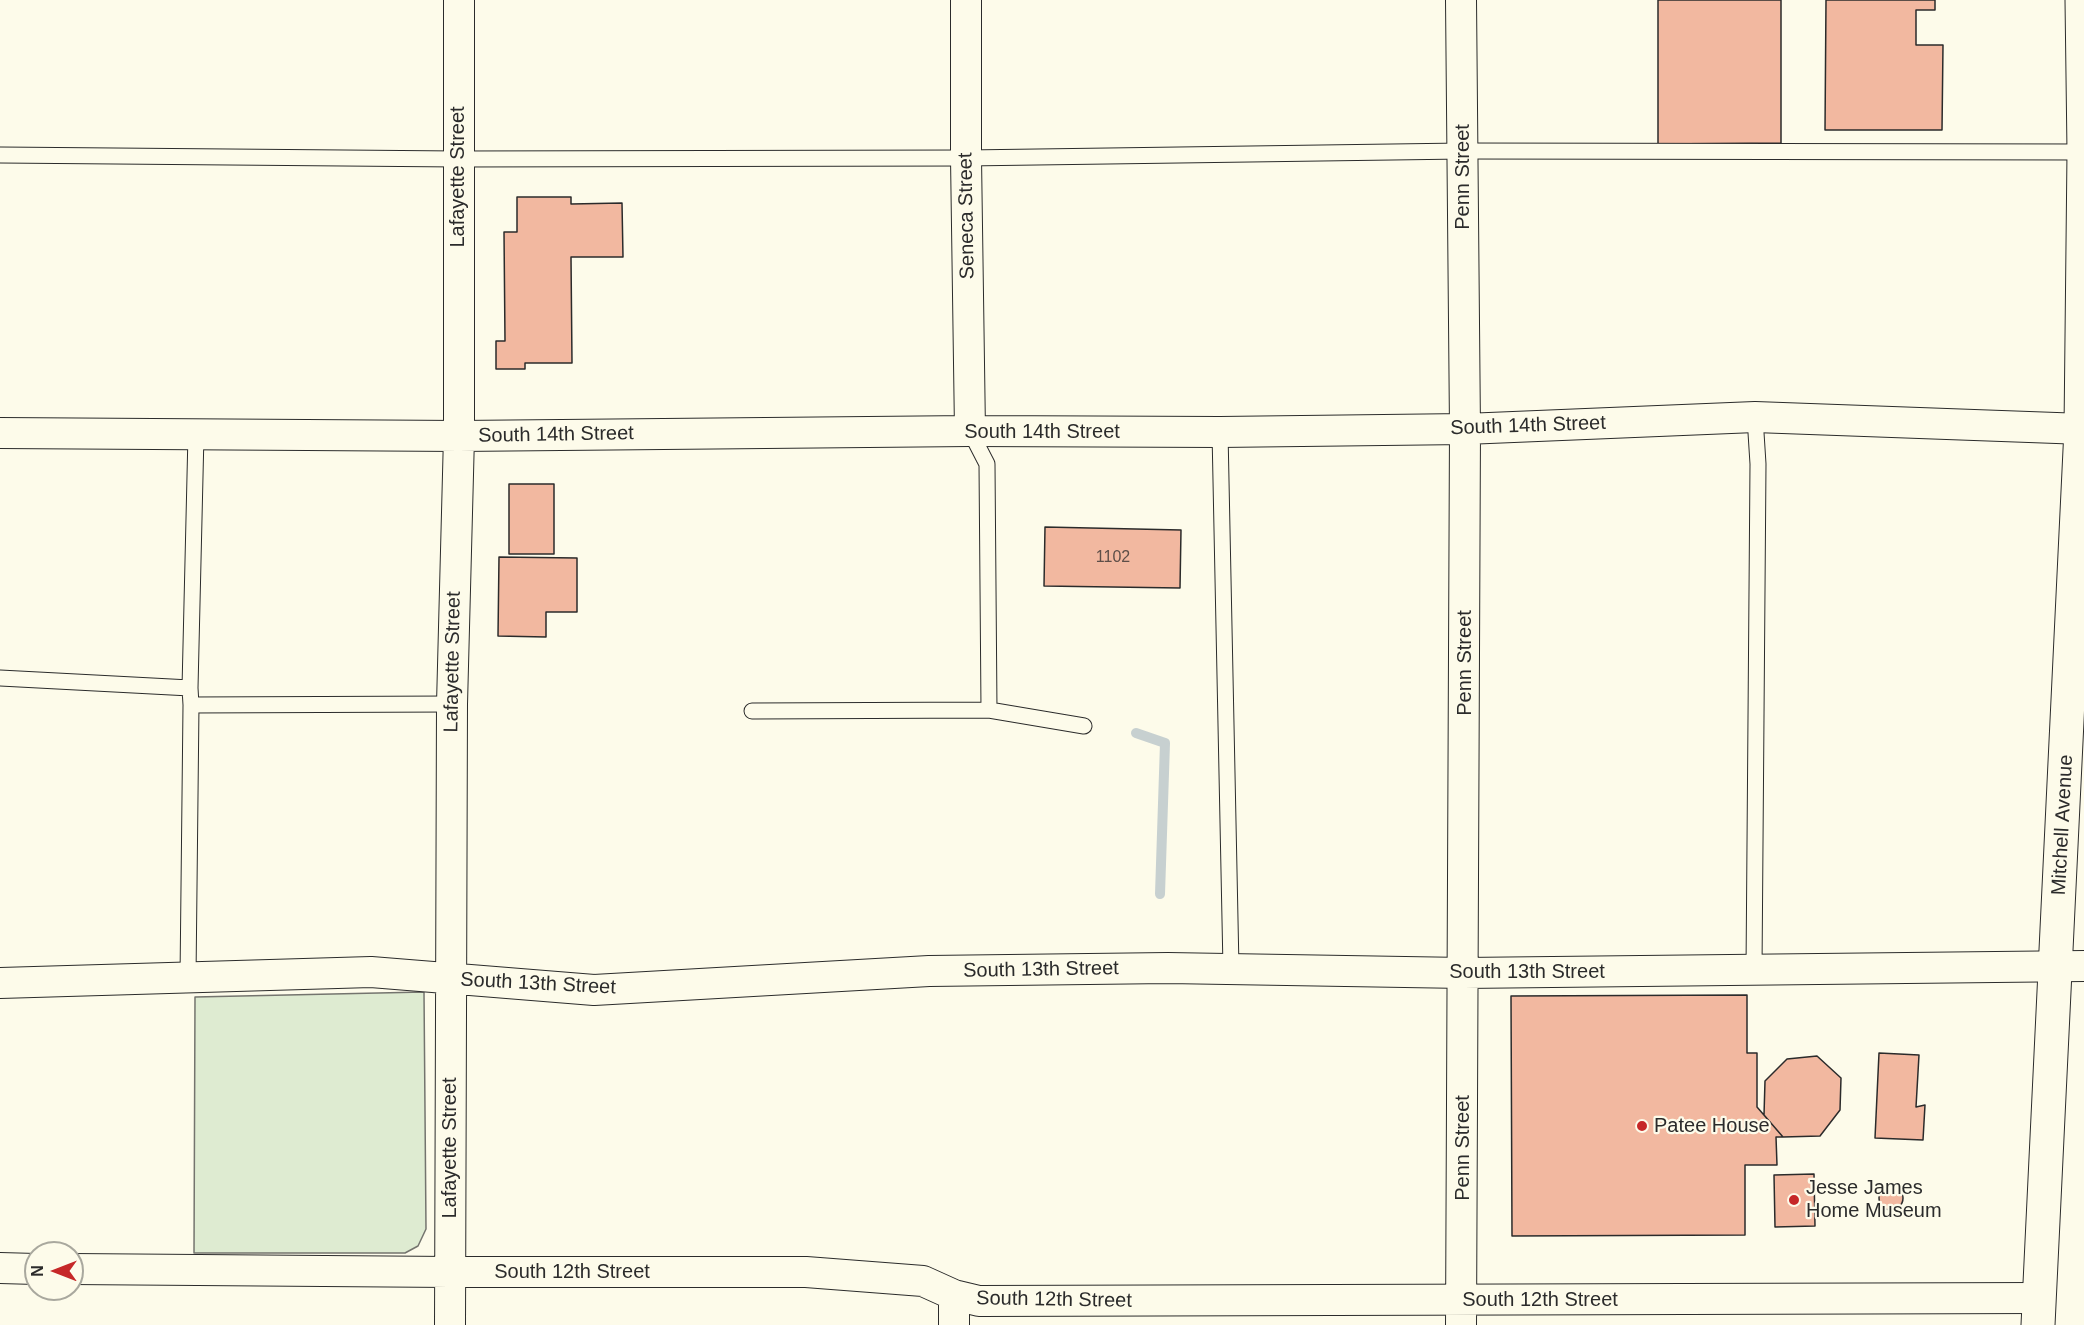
<!DOCTYPE html>
<html>
<head>
<meta charset="utf-8">
<style>
  body { margin:0 }
  #map { position:relative; width:2084px; height:1325px; overflow:hidden; background:#fdfbea; font-family:Helvetica,sans-serif }
  canvas { display:block }
  .north { position:absolute; left:24px; top:1241px; width:60px; height:60px; box-sizing:border-box; background:#fdfbea; border:2px solid #a9a89e; border-radius:50%; rotate:270deg; font-size:16px; font-weight:700; line-height:24px; text-align:center; color:#2b2b2b }
  .north::after { content:''; display:block; margin:auto; width:21px; height:27px; background:#c62828; clip-path:polygon(50% 0,100% 100%,50% 72%,0 100%) }
</style>
</head>
<body>
<div id="map">
<canvas width="2084" height="1325"></canvas>
<div class="north">N</div>
</div>
<script>
const c = document.querySelector('canvas').getContext('2d');
c.lineJoin = 'round';
function fillPath(path, color) { c.fillStyle = color; c.fill(path, 'evenodd'); }
function trace(path, color, width, dash) { c.strokeStyle = color; c.lineWidth = width; c.lineCap = dash ? 'butt' : 'round'; c.setLineDash(dash || []); c.stroke(path); }
function write(font, color, halo, rows, align = 'center') {
  c.font = font + ' Helvetica,sans-serif'; c.lineWidth = 4.5; c.setLineDash([]); c.textBaseline = 'middle'; c.strokeStyle = halo; c.fillStyle = color; for (const [text, x, y, turn = 0] of rows) {
    c.save(); c.translate(x, y); c.rotate((+turn || 0) * Math.PI / 180); c.textAlign = isNaN(turn) ? turn : align; if (halo) c.strokeText(text, 0, 0); c.fillText(text, 0, 0); c.restore();
  }
}
const green = new Path2D(`
  M424 992 426 1229 418 1246 405 1253H194L195 997Z`);
const stream = new Path2D(`
  M1136 733 1165 743 1160 894`);
const building = new Path2D(`
  M1658 0H1781V143L1658 144Z
  M1826 0H1935V10H1916V45H1943L1942 130H1825Z
  M517 197H571V204L622 203 623 257H571L572 363H525V369H496V341H505L504 232H517Z
  M509 484H554V554H509Z
  M1045 527 1181 530 1180 588 1044 586Z
  M499 557 577 558V612H546V637L498 636Z
  M1747 995V1053H1757V1107L1783 1137H1776L1777 1165H1745V1235L1512 1236 1511 996Z
  M1879 1053 1919 1055 1916 1107 1925 1105 1923 1140 1875 1138Z
  M1817 1056 1841 1078 1840 1110 1820 1136 1783 1137 1764 1115 1765 1081 1787 1059Z
  M1814 1174 1815 1226 1775 1227 1774 1175Z
  M1879 1198a12 12 0 1 1 24 0a12 12 0 1 1-24 0Z`);
const lane = new Path2D(`
  M0 155 458 159 966 158 1463 151 2084 152
  M970 431 987 464 989 710
  M1220 432 1231 968
  M0 678 190 688 191 705 452 704
  M190 688 196 434
  M752 711 989 710 1084 726
  M1754 970 1758 464 1755 417
  M188 978 191 705`);
const street = new Path2D(`
  M966 0V158L970 431
  M0 433 459 436 970 431 1220 432 1465 429 1755 417 2084 429
  M0 983 371 972 594 990 929 971 1168 968 1464 973 2084 966
  M0 1268 36 1269
  M72 1269 450 1272H806L923 1281 954 1295 979 1301 2039 1298
  M954 1295V1325
  M450 1325 452 704 459 436V0
  M1461 1325 1465 429 1461 0`);
const secondary = new Path2D(`
  M2038 1325 2081 429 2084 152 2082 0`);
const markers = [
  [1642,1126,6,"#c62828"],
  [1794,1200,6,"#c62828"]
];
const numberNames = [
  ["1102",1113,558]
];
const streetNames = [
  ["Lafayette Street",458,177,-90],
  ["Penn Street",1463,177,-90],
  ["Seneca Street",967,216,-91],
  ["South 14th Street",1528,426,-2],
  ["South 14th Street",1042,432],
  ["South 14th Street",556,435,-1],
  ["Lafayette Street",453,662,-89],
  ["Penn Street",1465,663,-90],
  ["Mitchell Avenue",2063,825,-87],
  ["South 13th Street",1041,970,-1],
  ["South 13th Street",1527,972],
  ["South 13th Street",538,984,3],
  ["Lafayette Street",450,1148,-90],
  ["Penn Street",1463,1148,-90],
  ["South 12th Street",572,1272],
  ["South 12th Street",1054,1300,1],
  ["South 12th Street",1540,1300]
];
const poiNames = [
  ["Patee House",1654,1126],
  ["Jesse James",1806,1188],
  ["Home Museum",1806,1211]
];
fillPath(green, '#deebd1');
trace(green, '#74746e', 1.5);
trace(stream, '#c7d0d0', 10);
fillPath(building, '#f2b8a0');
trace(building, '#2b2b2b', 1.5);
trace(lane, '#2b2b2b', 17);
trace(street, '#2b2b2b', 32);
trace(secondary, '#2b2b2b', 35);
trace(lane, '#fdfbea', 15);
trace(street, '#fdfbea', 30);
trace(secondary, '#fdfbea', 33);
for (const [x, y, r, color] of markers) { const dot = new Path2D(); dot.arc(x, y, r, 0, 2 * Math.PI); c.fillStyle = color; c.fill(dot); trace(dot, '#fdfbea', 2); }
write('16px', '#5d4e48', null, numberNames);
write('20px', '#2b2b2b', '#fdfbea', streetNames);
write('20px', '#2b2b2b', '#fdfbea', poiNames, 'left');
</script>
</body>
</html>
